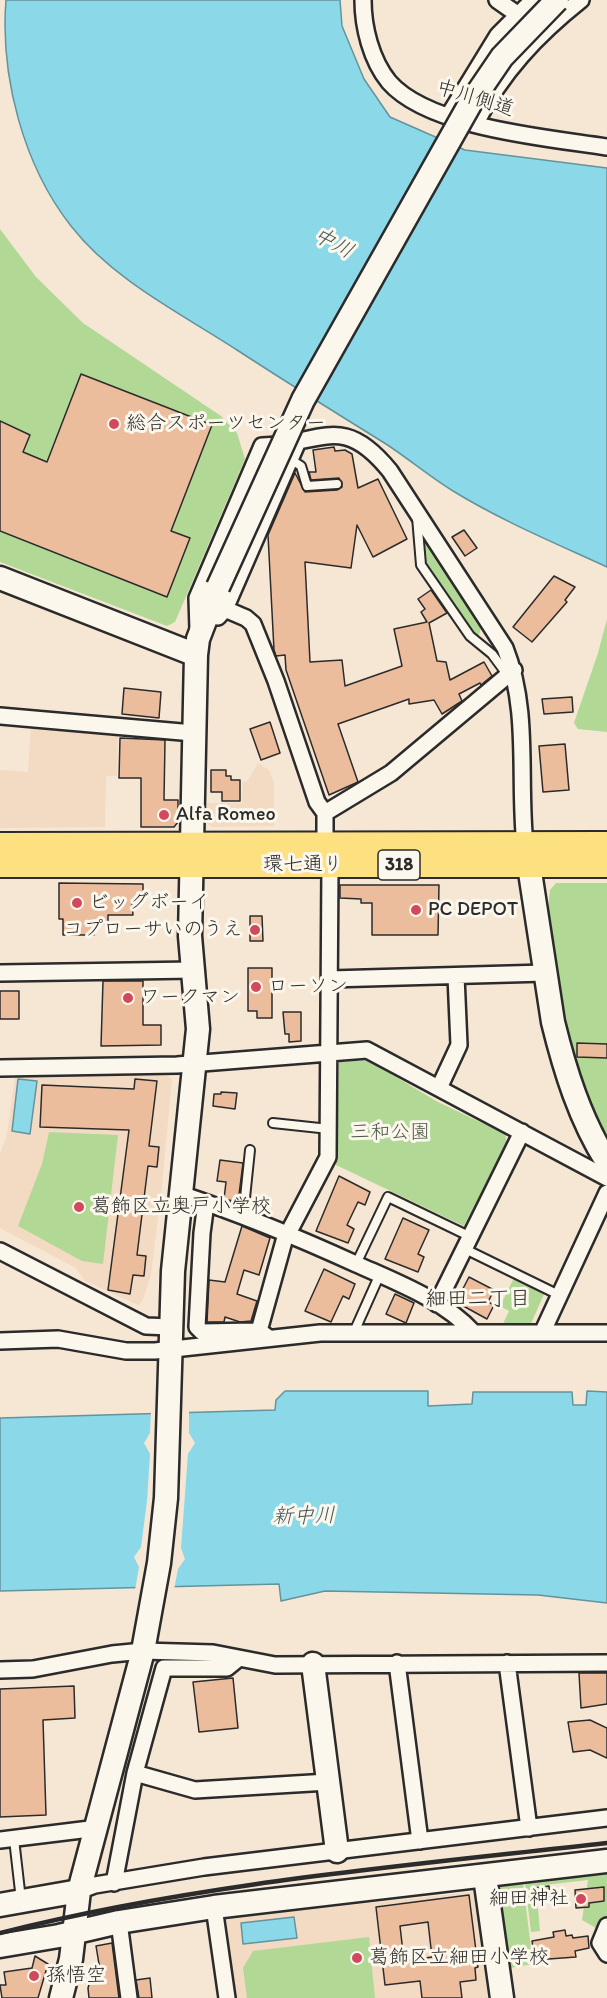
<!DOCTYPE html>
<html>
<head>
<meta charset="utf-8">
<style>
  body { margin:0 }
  canvas { display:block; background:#f6e6d4 }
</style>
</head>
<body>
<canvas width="607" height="1998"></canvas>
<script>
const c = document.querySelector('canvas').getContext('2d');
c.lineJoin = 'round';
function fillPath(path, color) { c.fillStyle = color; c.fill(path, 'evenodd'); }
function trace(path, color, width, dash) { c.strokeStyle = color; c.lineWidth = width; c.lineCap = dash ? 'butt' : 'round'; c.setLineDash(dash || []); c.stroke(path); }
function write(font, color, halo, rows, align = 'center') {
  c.font = font + ' Itim,"Klee One",sans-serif'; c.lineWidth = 6; c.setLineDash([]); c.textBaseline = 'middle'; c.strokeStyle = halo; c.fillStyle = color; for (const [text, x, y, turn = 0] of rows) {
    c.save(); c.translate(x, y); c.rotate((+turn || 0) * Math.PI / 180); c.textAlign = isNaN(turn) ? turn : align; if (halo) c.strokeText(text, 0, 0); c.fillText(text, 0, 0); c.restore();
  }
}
const built = new Path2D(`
  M31 727 118 733 117 776H106L105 827 0 828V770L28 772Z
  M258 763 269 770 274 783V826L212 827 205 822V803H242L243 781 247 782Z
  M161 1073 172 1079 162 1186 151 1275 142 1302 138 1305 85 1281 76 1268 0 1228V1154L7 1135 15 1077Z
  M474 1892 488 1998H236L226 1918Z`);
const green = new Path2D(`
  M0 229 36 277 83 323 221 416 237 433 245 459 175 622 167 626 0 562Z
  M426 538 482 624 479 635H475L426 566 424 541Z
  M607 619V732L578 729 574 723 598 653Z
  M556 883H607V1140L580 1081 568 1028 547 917 550 890Z
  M368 1060 436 1101 505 1134 507 1143 464 1226 336 1165 339 1062Z
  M49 1132 118 1135 103 1264 82 1261 18 1226 42 1164Z
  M514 1278 545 1292 530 1326H502L509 1311 500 1306Z
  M607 1863V1918L601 1931 582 1920 588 1880 536 1886 540 1931 531 1932 524 1875Z
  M523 1883 533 1964 510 1968 498 1887Z
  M369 1937 375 1998H247L243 1968 253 1951Z`);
const water = new Path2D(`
  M6 0H340L342 26 364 79 390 117 465 150 607 168V567C555 543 502 521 453 491 430 477 409 459 386 444 336 413 286 382 237 350 180 313 113 280 71 226 23 165 0 76 6 0Z
  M18 1079 37 1081 30 1134 12 1131Z
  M285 1391H428V1406L472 1404 473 1392H572L573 1405H586L587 1391 607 1392V1603L538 1595 325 1591 281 1601 279 1584 0 1591V1418L275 1410 276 1400Z
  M294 1917 297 1938 243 1944 241 1923Z`);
const pier = new Path2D(`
  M189 1409V1433L195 1443 188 1454 181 1548 185 1559 178 1569 174 1590H135L139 1567 134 1557 141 1547 147 1501 150 1454 144 1443 150 1433 151 1410Z`);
const building = new Path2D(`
  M81 374 212 425 171 531 190 538 167 597 0 531V421L30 435 23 452 47 462Z
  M334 447 335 451 345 450 352 454 358 488 378 479 407 539 373 557 357 525 351 568 305 562 310 662 342 660 345 686 402 666 394 629 427 622 421 612 425 609 418 599 431 590 447 613 429 623 437 661 446 662 450 680 484 662 492 676 481 685 480 683 459 694 462 701 442 714 434 700 409 704V699L338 724 358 782 329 795 286 670 285 655 276 656 274 650 268 535 295 473 305 492 337 490 342 487 339 478 311 480 309 472H316L313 450Z
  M464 530 477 548 465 556 452 537Z
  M554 576 575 587 565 600 567 602 532 642 513 627Z
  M124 688 161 692 159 718 122 714Z
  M572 697 573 712 544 714 542 699Z
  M270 722 280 753 261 760 250 729Z
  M120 738 165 740 164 800H178V822L174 827H141V778H119Z
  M565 744 569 790 543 792 539 746Z
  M211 770H226V776H231V780H240V801H222V792H211Z
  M59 883 143 884V902H132L133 915H108V924H94V935H63V919H59Z
  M340 885H439L438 935H372V903H361V899L340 898Z
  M250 916H262L263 941H250Z
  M248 968H272V1018H257V1011H248Z
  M103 981H143V1025H161V1045L101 1046Z
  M0 991H19V1019H0Z
  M283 1012H301V1041L289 1042V1034H285Z
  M577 1043 607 1044V1058L577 1057Z
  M135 1079 157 1081 149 1146 159 1147 157 1167 148 1166 137 1255 146 1256 144 1276 133 1275 130 1294 108 1290 129 1130 40 1127 42 1085 134 1089Z
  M221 1092 237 1093 235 1109 213 1106 214 1094H221Z
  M220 1160 243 1163 238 1202 224 1199 226 1182 217 1181Z
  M339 1176 370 1192 365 1205 358 1202 347 1225 354 1229 348 1243 316 1231Z
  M403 1218 429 1230 418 1254 424 1257 418 1272 385 1259Z
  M242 1226 270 1238 259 1275 244 1270 237 1294 257 1301 251 1321 240 1322 225 1317 224 1322H207L209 1280 225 1282Z
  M324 1269 355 1284 349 1299 343 1296 331 1322 305 1311Z
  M469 1277 494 1290 488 1302 494 1305 487 1319 456 1302Z
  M395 1294 414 1303 406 1323 386 1314Z
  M579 1673H607V1704L581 1708Z
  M233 1678 238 1728 199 1732 193 1682Z
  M74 1686 75 1718 43 1720 46 1815 0 1817V1689Z
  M590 1720 607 1728V1758L590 1750 573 1752 568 1722Z
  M549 1886 550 1897 535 1900 533 1888Z
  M604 1887V1901L589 1903V1907L576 1908 575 1890Z
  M469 1895 478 1967 475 1968 476 1980 460 1982 462 1998H422L420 1981 385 1985 376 1907ZM428 1922 432 1957 404 1961 400 1926Z
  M565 1930 566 1936 572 1935 573 1938 588 1936 589 1948 575 1951 576 1957 535 1960 532 1941 554 1937 553 1932Z
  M112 1943 119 1998H89L88 1988 91 1978 101 1976 96 1946Z
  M35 1956 48 1964 38 1998H2L0 1985H6L4 1972 32 1968Z
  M150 1978 152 1998H139L136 1980Z`);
const lane = new Path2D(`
  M290 459 301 466 307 486 337 484
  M417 517 421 565 470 636 492 654 509 677
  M273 1123 329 1129
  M243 1217 250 1150
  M465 1249 559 1295
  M356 1264 388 1197 471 1237
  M354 1332 380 1274
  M14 1839 21 1900`);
const street = new Path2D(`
  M363 0C363 27 371 60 389 82 429 128 549 138 607 147
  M497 0 517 14
  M449 115 498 35 533 0
  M476 123C501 73 537 35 581 0
  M225 609 246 618 253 624 276 681 317 802 325 813V845
  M218 617 225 609 299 439
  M198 630 197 598 262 446C322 444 342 412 390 471L505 648C530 711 518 779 525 845
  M0 716 193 733
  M325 813 391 773 514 670
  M0 973 194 970
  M330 979 545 973
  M0 1068 177 1065 367 1050 607 1178
  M439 1088 459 1045 456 976
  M181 1194C241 1214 299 1238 356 1264 396 1282 444 1300 474 1333
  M206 1203 202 1233 197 1327 202 1332 254 1331
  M0 1251 146 1326 170 1327
  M437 1304 522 1132
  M543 1331 607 1193
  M269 1338 259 1331 284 1241 328 1157 330 865
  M0 1341 58 1339 126 1351H155L320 1333H607
  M397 1663 420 1841
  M507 1663 529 1828
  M0 1670 33 1669 112 1654 143 1651 213 1653 275 1665 607 1663
  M135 1773 195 1790 328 1782
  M0 1840 98 1828
  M114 1883 135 1773 164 1668H227L238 1659
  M79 1891 95 1885 204 1867 607 1818
  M214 1907 227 1998
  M119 1922 129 1998
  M607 1926 600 1943 607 1954`);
const secondary = new Path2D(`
  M0 578 196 655
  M526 846 553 1022C565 1071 580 1119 607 1162
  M313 1664 337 1851
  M485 1877 502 1998
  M0 1905 79 1891
  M0 1946 59 1936 119 1922 214 1907 607 1861
  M61 1998 71 1959 79 1891 143 1651 159 1563 166 1498 173 1271 198 1029 190 936 196 655 198 639 218 587`);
const primary = new Path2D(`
  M0 845 607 844
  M0 865H607`);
const rail = new Path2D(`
  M0 1933C198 1883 404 1866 607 1843`);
const secondaryBridge = new Path2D(`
  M218 587 303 400 470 104 502 57 557 0`);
const markers = [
  [114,424,6,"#d1495b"],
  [164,815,6,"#d1495b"],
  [77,903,6,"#d1495b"],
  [416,910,6,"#d1495b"],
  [255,930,6,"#d1495b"],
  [256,987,6,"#d1495b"],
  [128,998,6,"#d1495b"],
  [79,1207,6,"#d1495b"],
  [581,1899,6,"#d1495b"],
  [357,1958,6,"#d1495b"],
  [34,1976,6,"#d1495b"]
];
const shields = [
  [399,865,42]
];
const shieldNames = [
  ["318",399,865]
];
const streetNames = [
  ["中川側道",475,99,17],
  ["環七通り",303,865]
];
const poiNames = [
  ["総合スポーツセンター",126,424],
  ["Alfa Romeo",176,815],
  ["ビッグボーイ",89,903],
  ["PC DEPOT",428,910],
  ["コプローサいのうえ",243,930,"right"],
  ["ローソン",268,987],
  ["ワークマン",140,998],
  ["葛飾区立奥戸小学校",91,1207],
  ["細田神社",569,1899,"right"],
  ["葛飾区立細田小学校",369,1958],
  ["孫悟空",46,1976]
];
const parkNames = [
  ["三和公園",390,1133]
];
const waterNames = [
  ["中川",333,244,29],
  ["新中川",304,1517,-1]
];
const neighbourhoodNames = [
  ["細田二丁目",478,1300]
];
fillPath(built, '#f3dac3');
fillPath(green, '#b1d995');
fillPath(water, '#8ad8e8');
trace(water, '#64939c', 1.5);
fillPath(pier, '#f6e6d4');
fillPath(building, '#ecbd9c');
trace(building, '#2b2b2b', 1.5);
trace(lane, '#2b2b2b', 12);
trace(street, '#2b2b2b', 20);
trace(secondary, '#2b2b2b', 27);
trace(primary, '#2b2b2b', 28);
trace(lane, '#fbf7ec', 8);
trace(street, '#fbf7ec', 15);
trace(secondary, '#fbf7ec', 22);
trace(primary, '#fde080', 24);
trace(rail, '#2b2b2b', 4.5);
trace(secondaryBridge, '#2b2b2b', 27, []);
trace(secondaryBridge, '#fbf7ec', 22);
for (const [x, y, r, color] of markers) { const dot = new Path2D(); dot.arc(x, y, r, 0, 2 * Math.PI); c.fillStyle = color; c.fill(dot); trace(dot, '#fbf7ec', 2); }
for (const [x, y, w] of shields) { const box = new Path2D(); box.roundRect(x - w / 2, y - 15, w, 30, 4.5); c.fillStyle = '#fbf7ec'; c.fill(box); trace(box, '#2b2b2b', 1.5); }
write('bold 18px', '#2b2b2b', null, shieldNames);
write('20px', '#2b2b2b', '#fbf7ec', streetNames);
write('20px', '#2b2b2b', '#fbf7ec', poiNames, 'left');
write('20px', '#4c5646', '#fbf7ec', parkNames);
write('italic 21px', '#43565a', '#fbf7ec', waterNames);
write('21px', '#2b2b2b', '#fbf7ec', neighbourhoodNames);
</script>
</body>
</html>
